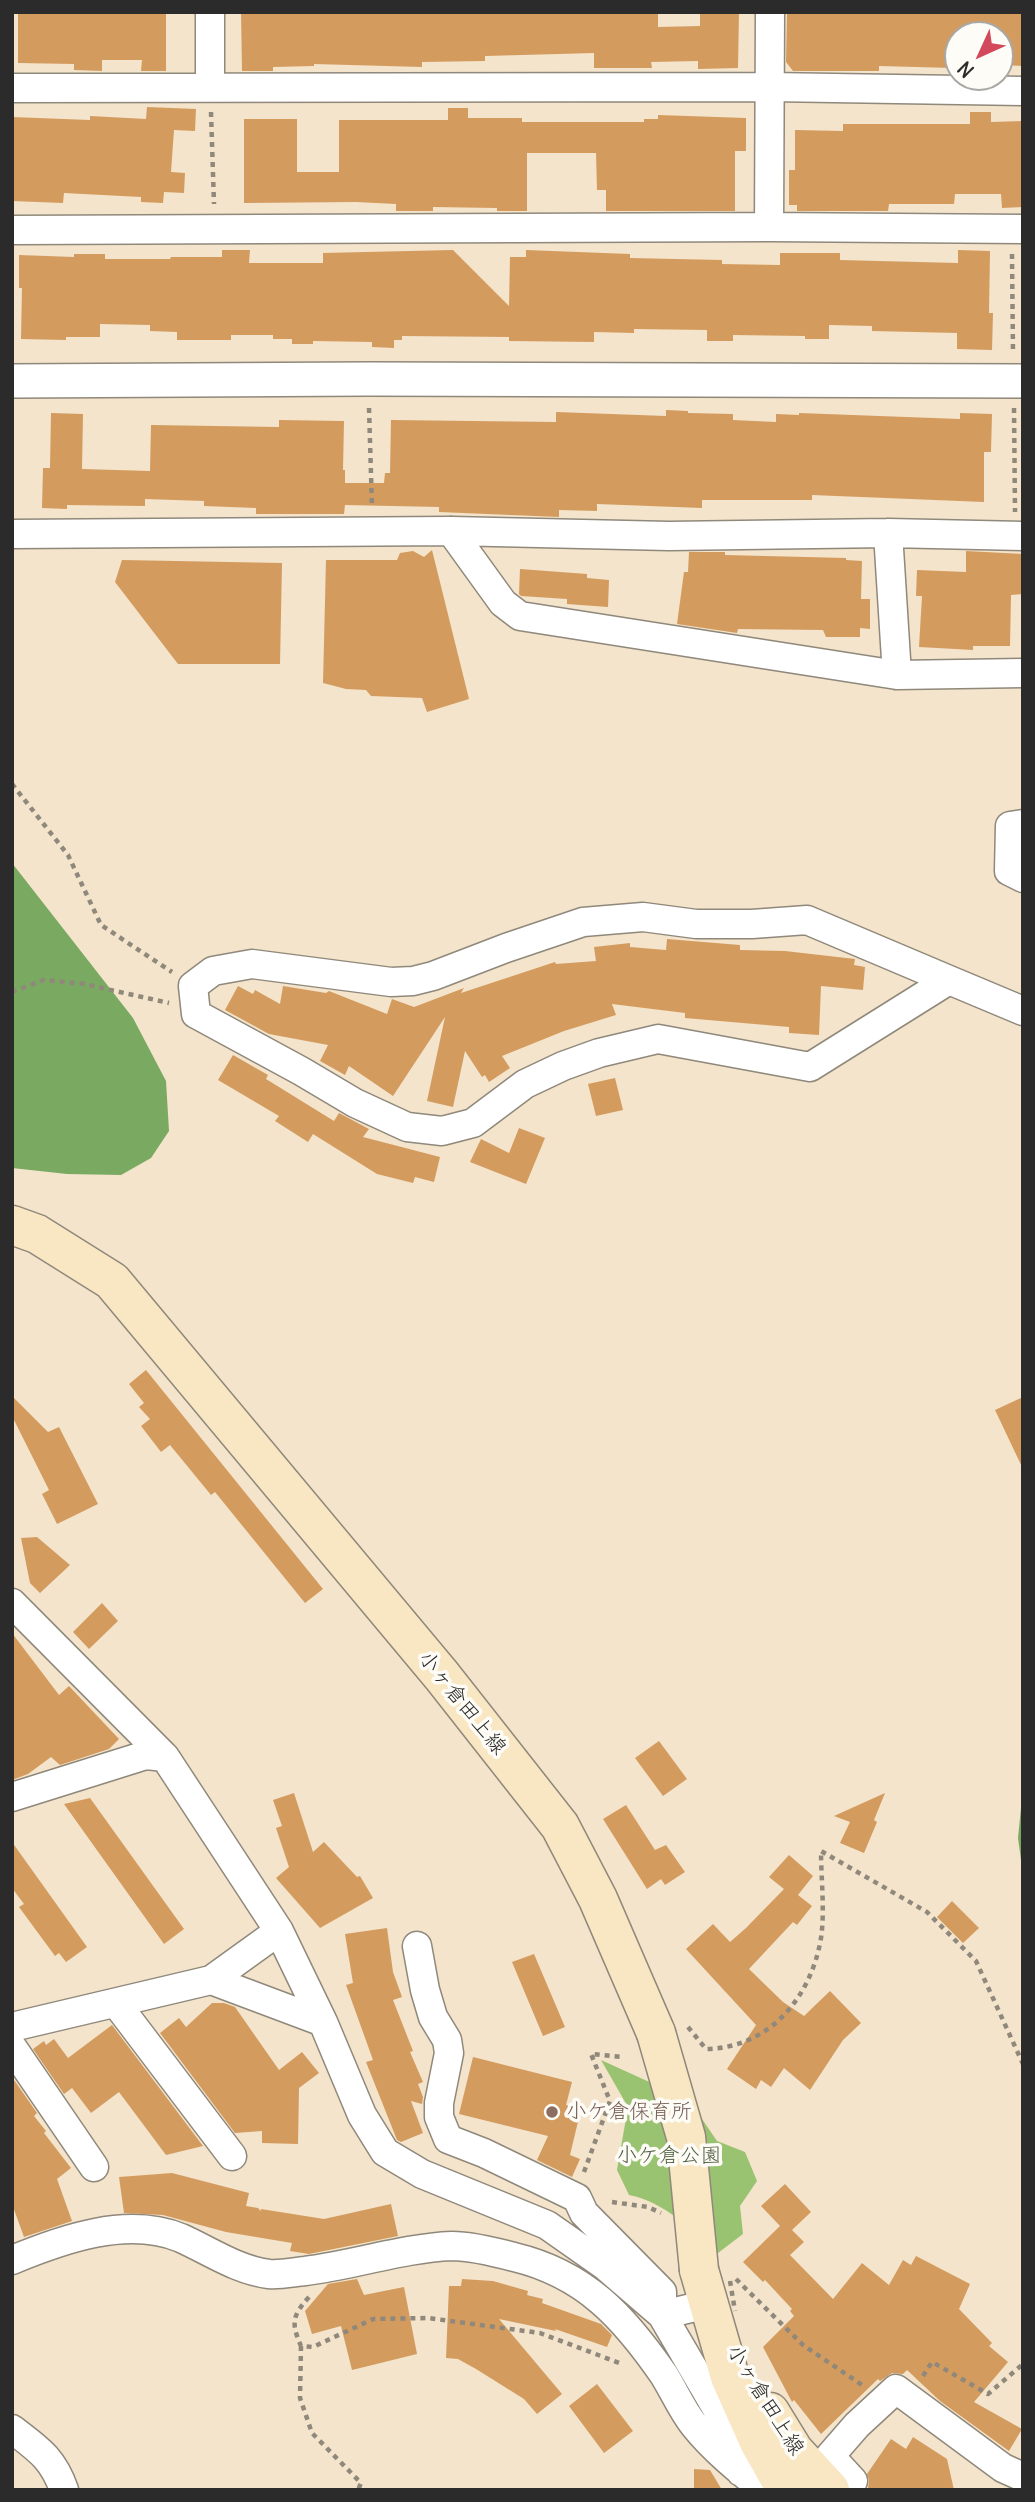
<!DOCTYPE html>
<html>
<head>
<meta charset="utf-8">
<style>
  body { margin:0 }
  #map { position:relative; width:1035px; height:2502px; overflow:hidden; background:#f3e4cb; font-family:Delius,sans-serif }
  canvas { display:block }
  .frame { position:absolute; inset:0; border:14px solid #2b2b2b; pointer-events:none }
  .north { position:absolute; left:944px; top:21px; width:70px; height:70px; box-sizing:border-box; background:#fdfcf7; border:2px solid #a9a8a5; border-radius:50%; rotate:225deg; font-size:19px; font-weight:700; line-height:28px; text-align:center; color:#2b2b2b }
  .north::after { content:''; display:block; margin:auto; width:24px; height:32px; background:#d1495b; clip-path:polygon(50% 0,100% 100%,50% 72%,0 100%) }
</style>
</head>
<body>
<div id="map">
<canvas width="1035" height="2502"></canvas>
<div class="frame"></div>
<div class="north">N</div>
</div>
<script>
const c = document.querySelector('canvas').getContext('2d');
c.lineJoin = 'round';
function fillPath(path, color) { c.fillStyle = color; c.fill(path, 'evenodd'); }
function trace(path, color, width, dash) { c.strokeStyle = color; c.lineWidth = width; c.lineCap = dash ? 'butt' : 'round'; c.setLineDash(dash || []); c.stroke(path); }
function write(font, color, halo, rows, align = 'center') {
  c.font = font + ' Delius,"Klee One",sans-serif'; c.lineWidth = 7; c.setLineDash([]); c.textBaseline = 'middle'; c.strokeStyle = halo; c.fillStyle = color; for (const [text, x, y, turn = 0] of rows) {
    c.save(); c.translate(x, y); c.rotate((+turn || 0) * Math.PI / 180); c.textAlign = isNaN(turn) ? turn : align; if (halo) c.strokeText(text, 0, 0); c.fillText(text, 0, 0); c.restore();
  }
}
const green = new Path2D(`
  M601 2060 689 2100 717 2141 745 2152 757 2181 740 2206 743 2234 718 2253C691 2230 665 2202 629 2195L617 2170 628 2107Z`);
const forest = new Path2D(`
  M12 863 133 1018 166 1081 169 1131 151 1158 121 1175 67 1174 12 1168Z
  M1023 1788V1875L1018 1838Z`);
const building = new Path2D(`
  M18 12H166V71H141L142 60H102V71L74 70V64L18 63Z
  M241 12H658V27L700 26V12H739L738 68 698 69V61L651 62 652 68H594V53L485 56V61L422 62V67L314 64V66L273 67V71H242Z
  M787 12H1023V66L1002 65 1003 35H958V63H953V68L879 66V71H793L786 62Z
  M147 107 196 109 195 131 174 130 171 172 185 173 184 193 164 192 163 203 141 202V197L64 193 63 203 12 201V117L90 120V116L146 119Z
  M448 108H468V118H522V122H644V119H658V115L746 118V151H735V211H606V190H597L596 153H527V211H497V208L433 207V211H396V204L356 202 244 203V119H297V172H339V120H448Z
  M970 112H991V122L1023 121V207L1002 208 1001 194H955L954 204H889L888 211H797V205H789V170H795V130L843 131V124H970Z
  M222 250H250L249 263H323V253L453 250 509 306 510 257H526V250L630 254V258L722 260V264L780 265V253H840V260L958 263V250L990 251 989 313H993L992 350 957 349V333L872 331V326L829 325V339H805V336L733 335V341H707V330L634 329V333L594 332V342L509 341V337L402 336V340H394V348L372 347V342L313 341V344H292V339H273V335H231V340H177V332L150 331V325L100 324V337H66V340L21 339 22 288H19V255L74 257V254H105V259H170L171 257H222Z
  M666 410 688 411V413L733 414V420L776 422V414L799 415V413L960 419V413L992 414 991 452H984V502L812 495V500H702V508L597 504V511L559 510V517L439 512V507L345 505 344 514H256V508L204 506V501L145 499V506L67 505V509L42 508 43 468H50L51 413 83 414 82 469 150 471 151 425 279 427V420L344 421 343 470H345V483H384L385 473H390L391 420 556 422V412L666 416Z
  M432 550 469 699 427 712 422 698 371 696 366 690 346 689 323 683 326 560H397L400 553 413 551 424 557Z
  M966 551 1023 554V594L1011 595 1010 646H973V650L919 647 922 596H916L917 570 966 572Z
  M689 552H725V555L846 558V560L862 561 861 599H870V629L860 628V637H826L823 630 738 629 737 633 677 624 684 572H688Z
  M122 560 282 563 280 664H178L115 582Z
  M520 569 587 574V578L609 580 608 607 567 604V599L521 596 519 594Z
  M667 939 740 945V950L785 951 855 959 854 965 865 967 863 990 821 986 819 1035 789 1033V1027L685 1018V1013L612 1004 616 1015 564 1031 502 1056 510 1068 489 1082 485 1075 482 1077 465 1051 453 1107 427 1101 445 1017 393 1096 349 1066 345 1075 320 1061 328 1045 269 1034 225 1010 238 986 253 994 255 990 280 1004 283 986 326 993 329 991 387 1014 392 999 414 1007 464 988 461 993 555 962 556 964 596 961 594 947 630 943V947L666 950Z
  M233 1055 268 1075 266 1079 334 1121 339 1113 369 1129 363 1137 440 1157 434 1182 415 1177 413 1183 377 1174 313 1134 308 1142 275 1121 279 1116 218 1080Z
  M615 1078 623 1110 596 1116 588 1084Z
  M519 1128 545 1138 526 1184 470 1162 481 1139 509 1153Z
  M146 1370 323 1589 305 1603 215 1492 211 1495 170 1445 161 1452 141 1426 150 1419 139 1407 144 1403 129 1384Z
  M12 1396 48 1432 59 1427 98 1504 57 1524 42 1494 49 1490 12 1416Z
  M1023 1397V1469L995 1410Z
  M37 1537 70 1565 40 1593 30 1583 21 1538Z
  M102 1603 118 1621 89 1649 73 1632Z
  M12 1633 59 1695 69 1686 119 1739 109 1749 60 1765 51 1757 28 1774 12 1780Z
  M659 1741 687 1779 663 1796 635 1758Z
  M294 1793 313 1852 324 1842 357 1877 360 1876 373 1898 320 1928 276 1878 289 1867 276 1828 282 1826 273 1800Z
  M885 1793 874 1820 877 1822 864 1853 840 1843 850 1822 834 1816Z
  M90 1798 184 1929 164 1944 64 1804Z
  M626 1805 655 1850 666 1845 685 1872 665 1885 661 1879 647 1889 603 1819Z
  M12 1842 87 1947 66 1962 59 1953 55 1956 19 1907 24 1904 12 1888Z
  M789 1855 813 1876 798 1895 812 1906 797 1925 793 1922 749 1969 783 2002 804 2016 830 1991 861 2023 843 2040 810 2090 784 2068 771 2087 761 2080 756 2089 727 2069 756 2025 686 1949 713 1924 730 1942 746 1928 784 1889 769 1877Z
  M952 1901 979 1928 963 1943 937 1917Z
  M387 1928 393 1972 402 1997 393 2000 413 2051 410 2052 423 2082 418 2084 423 2097 422 2104 411 2101 423 2133 401 2142 397 2140 366 2062 373 2060 346 1985 353 1983 345 1934Z
  M534 1954 565 2027 543 2036 512 1962Z
  M212 2003H224L235 2007 279 2070 302 2052 319 2073 299 2088 298 2144 262 2143V2131L235 2133 160 2033 179 2018 186 2027Z
  M112 2025 203 2146 166 2155 119 2092 91 2113 72 2088 64 2094 33 2049 44 2041 46 2045 54 2039 68 2058Z
  M473 2057 572 2082 566 2105 581 2109 570 2155 580 2159 572 2177 537 2160 548 2136 459 2114Z
  M12 2077 37 2113 34 2116 46 2131 44 2133 71 2168 57 2179 72 2221 24 2237 12 2204Z
  M172 2173 249 2193 246 2206 258 2208 261 2211V2209L324 2219 391 2204 398 2236 309 2254 290 2251 292 2243 226 2232 163 2215 124 2213 119 2177Z
  M785 2184 811 2212 792 2230 804 2242 790 2255 833 2299 862 2263 889 2285 903 2260 911 2265 916 2256 970 2284 959 2309 992 2343 989 2346 1008 2362 974 2402 1022 2429 1009 2451 940 2401 907 2370 903 2374 892 2373 880 2381 878 2379 821 2434 794 2400 792 2402 763 2347 794 2316 790 2311 792 2309 765 2280 763 2282 743 2262 780 2226 761 2206Z
  M357 2279 364 2295 404 2287 417 2354 352 2370 341 2326 312 2334 305 2311 328 2284Z
  M462 2279 493 2281 528 2291 527 2295 543 2299 542 2303 601 2324 612 2335 607 2347 555 2329 556 2331 499 2319 562 2394 537 2414 524 2399 476 2369 458 2359 446 2358 449 2286H461Z
  M597 2384 633 2431 604 2453 569 2406Z
  M913 2437 947 2459 954 2490 868 2488 869 2480 867 2474 891 2439 906 2449Z
  M694 2469 710 2470 722 2490H694Z`);
const path = new Path2D(`
  M211 112 214 204
  M1012 254 1013 354
  M369 408 372 507
  M1014 408 1015 512
  M12 784 68 855 101 925 172 972
  M12 992 44 980 84 984 169 1003
  M688 2027 706 2049C769 2048 811 1998 821 1938 825 1911 821 1879 821 1851L927 1912 976 1961 1023 2064
  M584 2172 610 2101 591 2054 622 2057
  M612 2202 648 2207 661 2213
  M736 2279 803 2345 862 2385
  M309 2297C292 2316 291 2323 301 2346L313 2347 373 2319 428 2318 540 2333 622 2364
  M301 2346 300 2398 312 2433 361 2483 358 2490
  M923 2376 932 2362 988 2394 1023 2364`);
const minor = new Path2D(`
  M210 12V86
  M12 88 770 87 1023 91
  M769 227 770 12
  M12 230 769 227 1023 229
  M451 531 503 603 520 616 897 675 1023 673
  M888 533 897 675
  M12 534 451 531 669 536 888 533 1023 536
  M1023 824 1010 826 1009 871 1023 878
  M949 980 807 920 752 924H696L643 917 583 922 506 948 433 976 413 981 391 982 252 964 213 971 193 986 196 1014 301 1071 355 1103 407 1127 442 1131 473 1123 525 1084 563 1066 599 1053 658 1039 810 1067 949 980 1023 1011
  M12 1603 165 1757 279 1931 323 2022 362 2115 385 2152 422 2174 547 2225 604 2265 662 2315 717 2409 741 2472
  M12 1797 146 1755 165 1757
  M417 1946 425 1990 433 2017 447 2040 449 2053 439 2103V2117L448 2139 484 2153 577 2198 584 2213 662 2292V2309
  M211 1980 323 2022
  M116 2003 232 2156
  M12 2027 211 1980 279 1931
  M12 2047 94 2167
  M12 2260C63 2239 127 2216 181 2238 210 2251 237 2270 269 2274 280 2275 294 2272 305 2271 354 2265 403 2248 452 2246 471 2246 495 2252 514 2257 585 2274 624 2317 664 2375 674 2391 682 2410 694 2425 713 2449 740 2471 764 2490
  M662 2315 708 2304
  M12 2429C38 2449 53 2458 64 2490
  M848 2490 853 2481 830 2456 857 2425 896 2389 1003 2468 1023 2477`);
const tertiary = new Path2D(`
  M12 381 368 379 1023 381`);
const secondary = new Path2D(`
  M12 1225 37 1234 112 1281 442 1676 560 1826 598 1899 656 2033
  M699 2270 730 2377 759 2442 786 2490
  M770 2412 794 2451 830 2490`);
const pathBridge = new Path2D(`
  M730 2281 735 2311`);
const secondaryBridge = new Path2D(`
  M656 2033 686 2137 699 2270`);
const markers = [
  [552,2112,7,"#8d6e63"]
];
const streetNames = [
  ["小ヶ倉田上線",462,1703,51],
  ["小ヶ倉田上線",765,2400,58]
];
const educationNames = [
  ["小ケ倉保育所",566,2112]
];
const parkNames = [
  ["小ケ倉公園",669,2156]
];
fillPath(green, '#99c370');
fillPath(forest, '#7aa962');
fillPath(building, '#d49b5f');
trace(minor, '#8f887b', 31);
trace(tertiary, '#8f887b', 36);
trace(secondary, '#8f887b', 41);
trace(path, '#8f887b', 4.5, [5, 5]);
trace(minor, '#fff', 28);
trace(tertiary, '#fff', 33);
trace(secondary, '#f9e7c3', 38);
trace(secondaryBridge, '#8f887b', 41, []);
trace(pathBridge, '#8f887b', 4.5, [5, 5]);
trace(secondaryBridge, '#f9e7c3', 38);
for (const [x, y, r, color] of markers) { const dot = new Path2D(); dot.arc(x, y, r, 0, 2 * Math.PI); c.fillStyle = color; c.fill(dot); trace(dot, '#fdfcf7', 2.5); }
write('21px', '#2b2b2b', '#fdfcf7', streetNames);
write('21px', '#785e54', '#fdfcf7', educationNames, 'left');
write('21px', '#526043', '#fdfcf7', parkNames);
</script>
</body>
</html>
